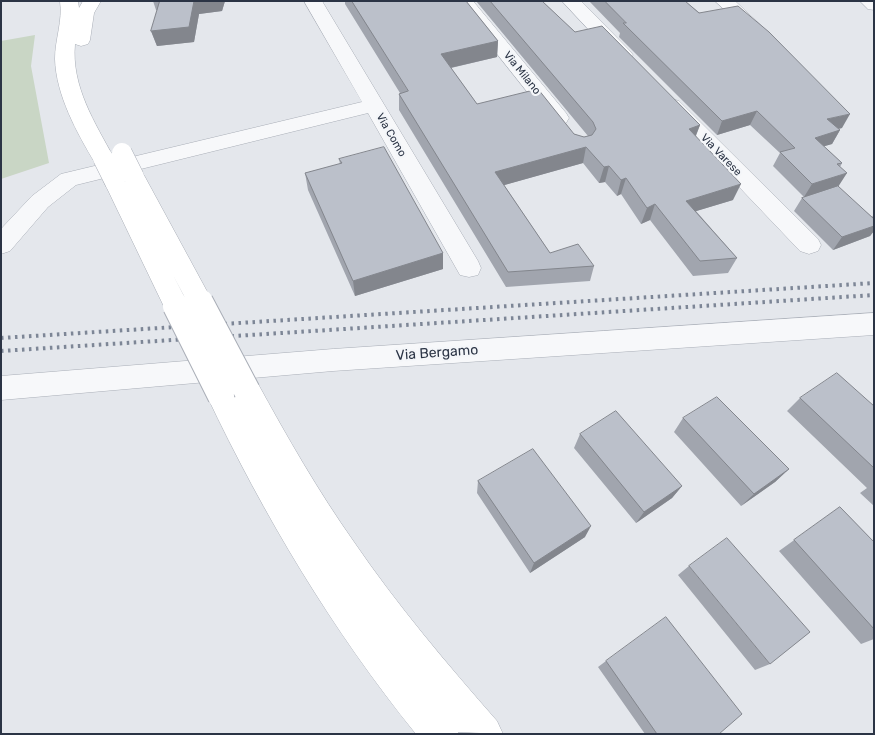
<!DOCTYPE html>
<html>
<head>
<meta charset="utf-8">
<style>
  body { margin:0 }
  #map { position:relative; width:875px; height:735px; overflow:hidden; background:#e4e7ec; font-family:Rubik,sans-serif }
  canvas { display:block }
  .frame { position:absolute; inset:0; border:2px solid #2b3445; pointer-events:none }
</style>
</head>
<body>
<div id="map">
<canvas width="875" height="735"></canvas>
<div class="frame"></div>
</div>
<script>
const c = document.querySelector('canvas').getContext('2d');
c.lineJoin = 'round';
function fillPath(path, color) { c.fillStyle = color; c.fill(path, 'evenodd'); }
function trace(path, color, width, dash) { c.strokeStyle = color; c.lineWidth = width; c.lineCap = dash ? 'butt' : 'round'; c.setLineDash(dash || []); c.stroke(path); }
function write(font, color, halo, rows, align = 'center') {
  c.font = font + ' Rubik,sans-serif'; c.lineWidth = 4.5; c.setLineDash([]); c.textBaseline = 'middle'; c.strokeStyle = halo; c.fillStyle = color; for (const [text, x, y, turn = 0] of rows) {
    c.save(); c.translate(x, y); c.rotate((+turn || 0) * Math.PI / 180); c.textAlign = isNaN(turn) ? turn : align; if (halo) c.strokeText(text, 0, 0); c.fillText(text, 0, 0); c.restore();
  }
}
const green = new Path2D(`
  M35 35 31 66 49 163 1 179V41Z`);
const minor = new Path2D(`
  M304 1H322L478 261 481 268 478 275 469 277 460 275 368 113 76 185 48 207 10 251 1 254V229L32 196 61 174 362 102Z
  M455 1H473L566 113 569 118 566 123 559 125 552 123Z
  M562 1H581L630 51 633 55 630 59 623 61 616 59Z
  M715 1H735L767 31 764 35 758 37 752 35Z
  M860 1H874V10L868 9Z
  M672 99 679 101 818 239 821 245 818 251 809 254 800 251 665 109 662 105 665 101Z
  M874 313V335L333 371 1 400V376L333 349Z`);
const secondary = new Path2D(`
  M60 1H78L79 8 83 1H101L94 13 90 40 88 44 81 46 75 44C71 86 95 123 114 158L111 163 103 165 95 163C77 133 56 95 55 59 55 39 63 21 60 1Z
  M134 169 142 172 145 177 209 295 213 302 209 309 200 312 191 309 173 275 189 306 185 313 176 316 167 313 104 182 107 177 115 174 123 177 126 172Z
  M247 379 257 382C287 437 318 491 354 542 397 605 447 664 497 721L503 734 458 732 459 734H416C332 630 264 516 207 396L211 387 221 384 231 387 233 391 237 382Z`);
const rail = new Path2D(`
  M1 338 874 283
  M1 351 874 295`);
const secondaryBridgeFar1 = new Path2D(`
  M122 153 134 177
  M103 158 115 182`);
const secondaryBridge = new Path2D(`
  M200 302 247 391
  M176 306 221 396`);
const wall = new Path2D(`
  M153 1H225L222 11 199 14 194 42 157 46 151 31 157 10H156Z
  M345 1H466L498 41 497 57 451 68 477 104 574 134 584 137 588 136 476 1H542L575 32 700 125 696 136 733 200 696 211 737 258 728 273 693 276 650 220 641 224 621 194 617 196 605 182 599 183 583 163 504 185 550 253 594 266 590 281 506 287 399 110V94L400 93 345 4Z
  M589 1H685L842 128 838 129 840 130 832 144 824 146 842 163 840 167 838 187 872 217 874 214V231L870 236 833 250 794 211 802 198 824 191 804 197 773 166 780 153 750 125 717 135 619 37 620 33Z
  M339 159 443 253V269L355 296 308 190 305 173 340 164Z
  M800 398 874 406V506L860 493 867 488 787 411Z
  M683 418 789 469 775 482 741 506 674 432Z
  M580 434 682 486 672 498 636 523 574 448Z
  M478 481 585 537 530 573 477 493Z
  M840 507 874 542V639L861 644 779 551Z
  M689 566 770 664 755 670 678 575Z
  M606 661 719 734H645L598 667Z`);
const shadedWall = new Path2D(`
  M194 1H225L222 11 199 14 194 42 157 46 151 31Z
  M498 41 497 57 441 70V54Z
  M757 111 750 125 717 135 722 121Z
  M850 114 842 128 819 133 827 119Z
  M700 125 693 142 689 129Z
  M840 130 832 144 808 151 815 138Z
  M586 147 583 163 494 188 495 172Z
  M609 166 605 182 599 183 604 167Z
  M847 173 838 187 804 197 812 184Z
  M626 178 621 194 617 196 621 180Z
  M741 184 733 200 680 216 686 201Z
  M655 204 650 220 641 224 647 208Z
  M874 226V231L870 236 833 250 842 237Z
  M443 253V269L355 296 353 281Z
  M789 469 775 482 741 506 754 494Z
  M682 486 672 498 636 523 644 512Z
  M591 526 585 537 530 573 534 563Z`);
const building = new Path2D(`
  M160 1H194L189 27 151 31Z
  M352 1H466L498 41 441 54 477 104 538 89 574 134 584 137 592 135 596 129 593 122 490 1H542L575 32 602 26 700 125 689 129 741 184 686 201 737 258 700 261 655 204 647 208 626 178 621 180 609 166 604 167 586 147 495 172 550 253 578 244 594 266 508 272 399 94 408 91Z
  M605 1H685L699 13 738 6 769 32 850 114 827 119 840 130 815 138 842 163 837 164 847 173 812 184 780 152 795 148 757 111 722 121 623 23H626Z
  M384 147 443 253 353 281 305 173 342 163 339 159Z
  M838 186 874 219V226L842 237 802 198Z
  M837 373 874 406V468L800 398Z
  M717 397 789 469 754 494 683 418Z
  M616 411 682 486 644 512 580 434Z
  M533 449 591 526 534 563 478 481Z
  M840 507 874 542V629L794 540Z
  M727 538 810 632 770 664 689 566Z
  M666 617 742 714 719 734H657L606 661Z`);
const farStreetnames = [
  ["Via Milano",522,73,51],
  ["Via Como",391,135,60],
  ["Via Varese",721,155,46]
];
const streetNames = [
  ["Via Bergamo",437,353,-4]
];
fillPath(green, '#c9d6c5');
trace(minor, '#a9aeb7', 1);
trace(secondary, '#a9aeb7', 1);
fillPath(minor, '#f7f8fa');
fillPath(secondary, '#fff');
trace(rail, '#7d8696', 4, [2.5, 4.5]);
trace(secondaryBridgeFar1, '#a9aeb7', 21, []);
trace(secondaryBridge, '#a9aeb7', 28, []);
trace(secondaryBridgeFar1, '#fff', 20);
trace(secondaryBridge, '#fff', 26);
fillPath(wall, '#a1a5ae');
fillPath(shadedWall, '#83868d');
fillPath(building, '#bbc0ca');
trace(building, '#83868d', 1);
write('11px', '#2b3445', '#f4f6f9', farStreetnames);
write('14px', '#2b3445', '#f4f6f9', streetNames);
</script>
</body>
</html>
